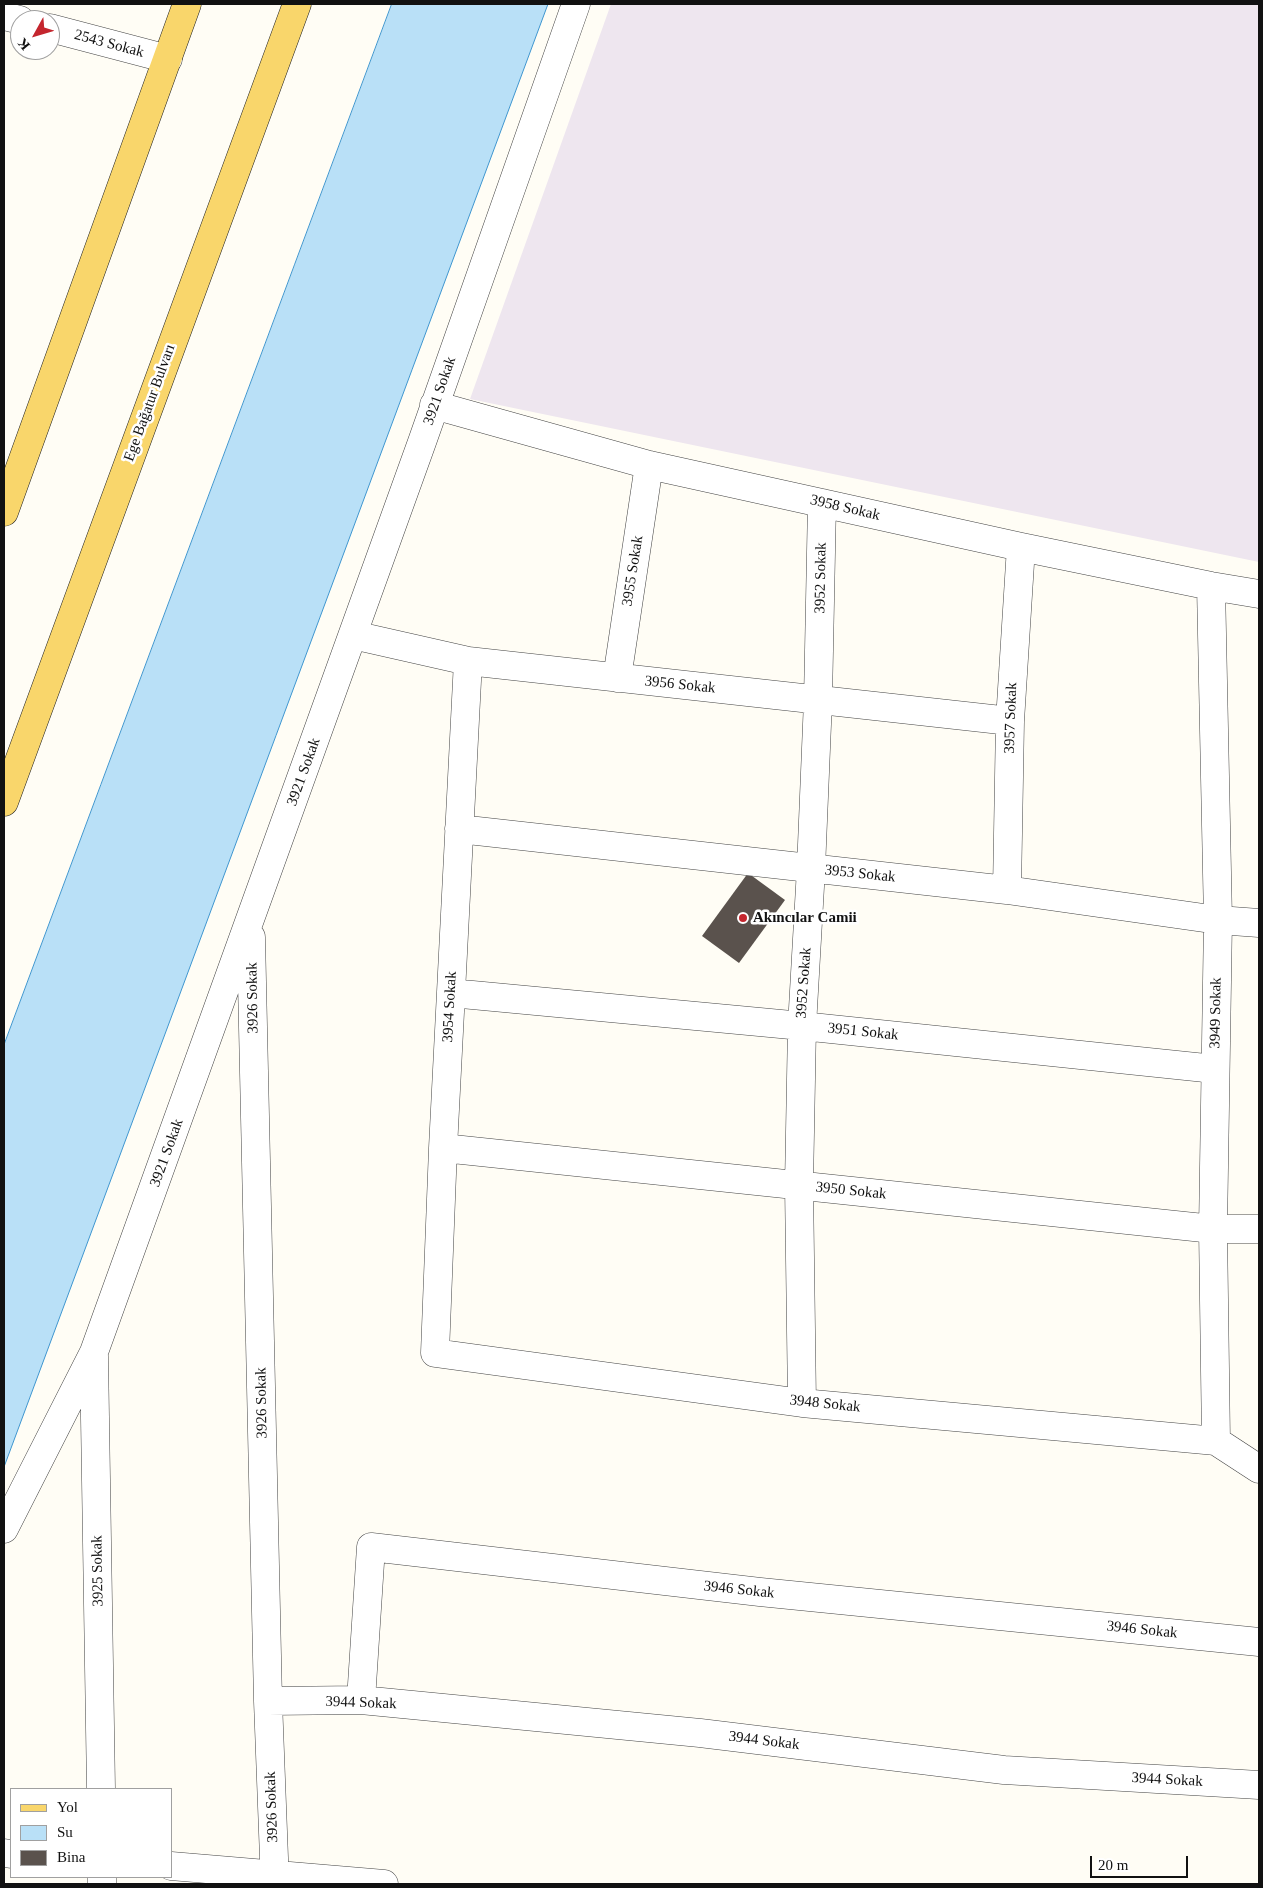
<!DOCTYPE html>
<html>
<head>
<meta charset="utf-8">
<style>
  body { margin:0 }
  #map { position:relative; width:1263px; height:1888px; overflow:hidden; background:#fffdf5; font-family:Georgia,serif }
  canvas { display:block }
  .frame { position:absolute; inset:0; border:5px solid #111; pointer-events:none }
  .legend { position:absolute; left:10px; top:1788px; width:162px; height:90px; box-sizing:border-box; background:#fff; border:1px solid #a0a0a0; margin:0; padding:6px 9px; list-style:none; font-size:15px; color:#111 }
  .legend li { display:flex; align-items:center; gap:10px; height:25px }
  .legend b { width:25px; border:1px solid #a0a0a0 }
  .north { position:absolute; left:10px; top:10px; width:50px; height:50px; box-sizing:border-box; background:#fff; border:1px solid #a0a0a0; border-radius:50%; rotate:231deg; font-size:14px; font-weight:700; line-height:20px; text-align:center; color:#111 }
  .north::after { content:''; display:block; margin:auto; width:18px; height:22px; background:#c4262e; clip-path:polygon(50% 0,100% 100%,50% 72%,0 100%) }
  .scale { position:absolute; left:1090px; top:1856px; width:98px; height:22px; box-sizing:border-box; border:2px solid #111; border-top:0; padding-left:6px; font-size:15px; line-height:18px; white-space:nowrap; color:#111; -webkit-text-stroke:4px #fff; paint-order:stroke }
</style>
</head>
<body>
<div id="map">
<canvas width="1263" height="1888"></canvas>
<div class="frame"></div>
<ul class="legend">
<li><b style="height:6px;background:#f9d66b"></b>Yol</li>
<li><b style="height:14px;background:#b9e0f7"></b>Su</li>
<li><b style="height:14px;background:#5a524d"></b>Bina</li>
</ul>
<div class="north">K</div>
<div class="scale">20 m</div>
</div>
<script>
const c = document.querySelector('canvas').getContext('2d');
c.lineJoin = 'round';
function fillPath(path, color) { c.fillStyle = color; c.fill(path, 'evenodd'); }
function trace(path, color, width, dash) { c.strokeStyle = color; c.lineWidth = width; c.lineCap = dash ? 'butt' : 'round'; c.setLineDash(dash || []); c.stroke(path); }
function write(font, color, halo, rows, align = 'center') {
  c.font = font + ' Georgia,serif'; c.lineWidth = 5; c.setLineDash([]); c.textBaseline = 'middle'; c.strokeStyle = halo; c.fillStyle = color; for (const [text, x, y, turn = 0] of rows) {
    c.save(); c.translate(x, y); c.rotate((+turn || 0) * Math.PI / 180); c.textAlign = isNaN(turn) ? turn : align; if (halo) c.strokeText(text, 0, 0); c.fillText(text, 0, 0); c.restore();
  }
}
const industrial = new Path2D(`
  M611 4H1259V562L470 399Z`);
const water = new Path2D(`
  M392 4H548L4 1467V1045Z`);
const building = new Path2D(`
  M748 873 785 900 739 963 702 936Z`);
const street = new Path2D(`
  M4 16 20 20
  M50 28 168 59
  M434 405 649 465 1021 547 1211 586 1259 594
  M1211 586 1218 920 1213 1229 1216 1441
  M353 635 468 661 1010 721
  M468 661 443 1148 435 1353 802 1403 1216 1441 1259 1469
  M617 678 649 465
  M459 829 1007 890 1218 920 1259 923
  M1007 890 1010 721 1021 547
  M251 937 268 1701 275 1884
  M451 993 802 1026 1215 1069
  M443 1148 1213 1229H1259
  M94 1356 101 1789
  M802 1403 799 1185 802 1026 811 869 818 700 822 503
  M4 1529 94 1352 422 442 576 4
  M361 1700 371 1547 760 1592 1259 1642
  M268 1701 361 1700 700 1733 1004 1770 1259 1785
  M4 1853 11 1854
  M171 1866 384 1884
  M102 1877V1884`);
const primary = new Path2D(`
  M4 512 187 4
  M4 802 297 4`);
const markers = [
  [743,918,5,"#c4262e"]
];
const streetNames = [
  ["2543 Sokak",109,44,15],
  ["3921 Sokak",440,391,-71],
  ["Ege Bağatur Bulvarı",150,403,-70],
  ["3958 Sokak",845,508,13],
  ["3955 Sokak",633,571,-81],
  ["3952 Sokak",821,578,-89],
  ["3956 Sokak",680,685,6],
  ["3957 Sokak",1011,718,-88],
  ["3921 Sokak",304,772,-70],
  ["3953 Sokak",860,874,6],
  ["3952 Sokak",804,983,-86],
  ["3926 Sokak",253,998,-91],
  ["3954 Sokak",450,1007,-87],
  ["3949 Sokak",1216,1013,-89],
  ["3951 Sokak",863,1032,6],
  ["3921 Sokak",167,1153,-70],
  ["3950 Sokak",851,1191,6],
  ["3926 Sokak",262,1403,-91],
  ["3948 Sokak",825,1404,6],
  ["3925 Sokak",98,1571,-91],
  ["3946 Sokak",739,1590,6],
  ["3946 Sokak",1142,1630,6],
  ["3944 Sokak",361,1703,2],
  ["3944 Sokak",764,1741,7],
  ["3944 Sokak",1167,1780,3],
  ["3926 Sokak",272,1807,-92]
];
const poiNames = [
  ["Akıncılar Camii",753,918]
];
fillPath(industrial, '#eee6ef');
fillPath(water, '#b9e0f7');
trace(water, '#3f96cf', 1);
fillPath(building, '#5a524d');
trace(street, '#444', 29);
trace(primary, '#222', 29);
trace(street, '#fff', 28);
trace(primary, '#f9d66b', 28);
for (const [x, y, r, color] of markers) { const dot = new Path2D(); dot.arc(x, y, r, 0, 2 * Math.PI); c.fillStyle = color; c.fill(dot); trace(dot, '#fff', 2); }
write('15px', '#111', '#fff', streetNames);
write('bold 15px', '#111', '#fff', poiNames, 'left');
</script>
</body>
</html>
